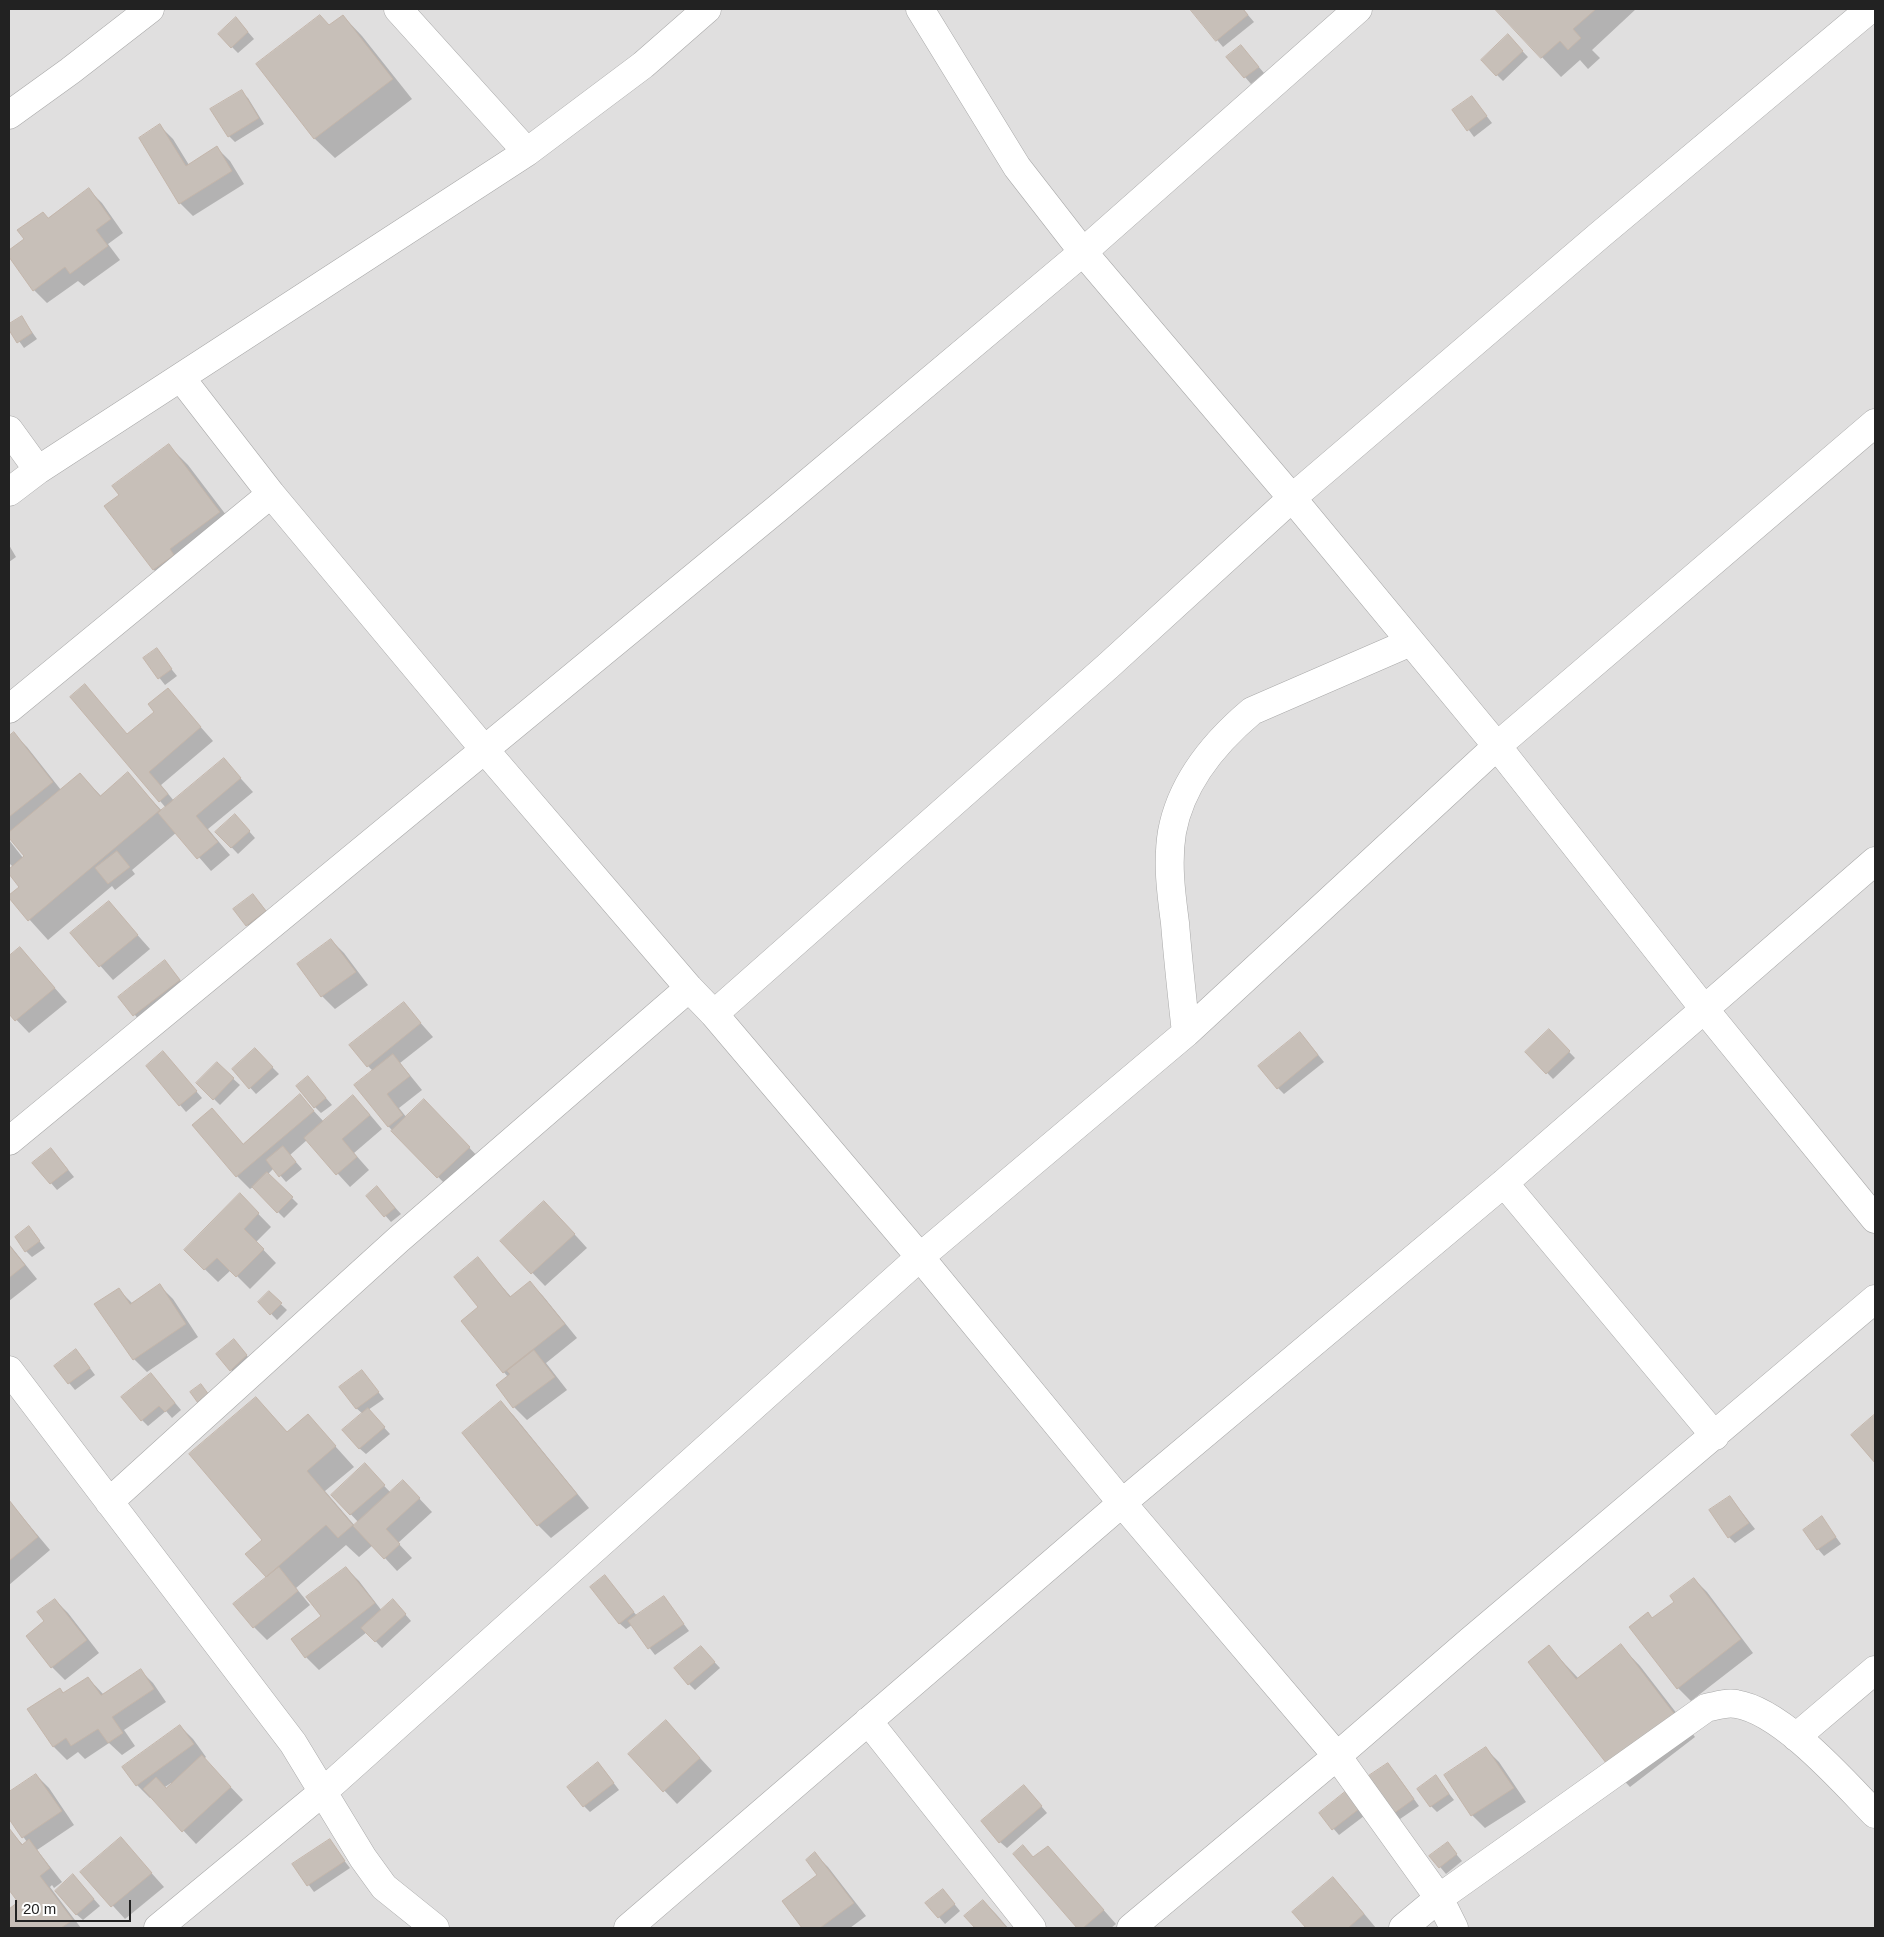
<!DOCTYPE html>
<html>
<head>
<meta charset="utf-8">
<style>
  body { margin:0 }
  #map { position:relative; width:1884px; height:1937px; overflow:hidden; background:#f2efe9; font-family:Helvetica,sans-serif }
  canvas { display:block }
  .frame { position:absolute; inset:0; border:10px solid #222; pointer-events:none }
  .scale { position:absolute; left:15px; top:1900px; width:116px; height:22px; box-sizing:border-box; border:2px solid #222; border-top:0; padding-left:6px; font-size:15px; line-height:18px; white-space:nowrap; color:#222; -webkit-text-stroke:4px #fff; paint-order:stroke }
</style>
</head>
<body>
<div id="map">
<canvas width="1884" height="1937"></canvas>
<div class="frame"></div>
<div class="scale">20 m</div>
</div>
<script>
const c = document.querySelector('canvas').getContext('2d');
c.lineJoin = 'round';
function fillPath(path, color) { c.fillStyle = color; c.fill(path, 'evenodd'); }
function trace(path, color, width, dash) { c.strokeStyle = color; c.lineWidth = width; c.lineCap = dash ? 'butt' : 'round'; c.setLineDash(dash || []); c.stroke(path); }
const residential = new Path2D(`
  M9 9H1875V1928H9Z`);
const shadow = new Path2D(`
  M1191 9H1243L1254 22 1223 47Z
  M1496 9H1636L1592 50 1600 58 1588 69 1580 60 1561 77Z
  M343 16 362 36 412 99 335 158 315 139 258 64 330 26Z
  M242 25 254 39 238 53 232 47Z
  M1508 36 1528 57 1503 81 1482 60Z
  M1247 53 1264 73 1251 84 1228 57Z
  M241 92 248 98 264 124 235 142 229 136Z
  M1472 97 1492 123 1474 137 1454 110Z
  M160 126 173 139 189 165 217 148 230 161 244 184 193 216 180 203Z
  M89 190 102 203 123 233 108 244 120 260 84 286 78 281 47 303 34 290 9 255V251Z
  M22 318 37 339 24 348 9 327V325Z
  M169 446 188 465 239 532 173 589 154 570 121 495Z
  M9 545 16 557 9 562Z
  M156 650 177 676 165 685 144 658Z
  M168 690 213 741 161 785 174 801 224 760 253 792 208 829 230 855 211 871 177 832 132 870 135 874 115 890 112 886 48 940 9 897 21 887 9 872 13 867 9 863V840L23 858 25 856 10 838 9 840V738L14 734 27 747 61 790 80 774 101 796 128 774 162 811 166 808 72 697 128 735 156 712Z
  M241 822 255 838 238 854 217 832Z
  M259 902 272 918 253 932 234 909Z
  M109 903 150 949 113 980 72 934Z
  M331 940 344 953 368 985 335 1009 322 996 299 964Z
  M20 948 67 1002 29 1033 9 1012V958Z
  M165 962 186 987 140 1021 120 997Z
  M404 1004 433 1037 400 1063 422 1090 399 1108 407 1118 437 1114 482 1161 451 1190 389 1127 355 1085 373 1071 368 1066Z
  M1549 1031 1575 1058 1553 1079 1527 1052Z
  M1306 1040 1324 1062 1284 1094 1278 1088Z
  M255 1050 279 1074 256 1094 234 1070Z
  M169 1059 202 1098 186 1112 147 1066Z
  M217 1064 240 1085 220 1105 198 1083Z
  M314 1084 332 1105 321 1113 315 1107Z
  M300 1096 324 1122 366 1110 382 1129 354 1153 369 1170 350 1187 307 1140 290 1155 302 1169 286 1182 274 1168 268 1174 298 1204 284 1218 253 1187 250 1189 237 1176 212 1110 244 1145Z
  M57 1156 74 1177 57 1190 51 1183Z
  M383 1194 401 1214 391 1222 368 1196Z
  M240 1195 271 1227 256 1242 276 1263 250 1289 231 1270 218 1282 185 1250Z
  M557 1215 587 1248 545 1286 502 1241Z
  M29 1228 45 1248 32 1257 26 1251Z
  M9 1244 37 1279 9 1301Z
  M478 1259 512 1298 530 1283 543 1296 577 1338 546 1363 567 1390 527 1420 514 1407 497 1386 508 1377 462 1321 480 1307Z
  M160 1286 173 1299 198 1337 147 1372 134 1359 118 1289 133 1304Z
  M269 1293 287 1310 277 1320 260 1302Z
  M240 1347 252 1362 237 1376 231 1370Z
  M82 1357 95 1375 75 1390 55 1366Z
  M362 1372 384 1399 368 1410 390 1434 366 1454 359 1448 363 1414 356 1408Z
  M157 1381 181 1410 172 1418 166 1411 148 1426 142 1420Z
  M256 1398 288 1433 308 1416 354 1467 325 1491 355 1526 359 1523 333 1495 364 1465 391 1493 416 1495 432 1512 398 1543 412 1558 397 1571 373 1545 359 1557 346 1545 296 1588 310 1605 267 1640 254 1627 268 1578 247 1554 264 1540Z
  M501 1403 514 1416 589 1508 551 1538 538 1525Z
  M1730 1497 1755 1529 1735 1543 1729 1537Z
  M9 1501 50 1550 9 1585Z
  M1822 1518 1841 1544 1824 1556 1818 1549Z
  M346 1568 359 1581 382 1611 399 1607 411 1621 382 1648 367 1632 319 1670 306 1657 322 1616Z
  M1694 1579 1707 1592 1753 1653 1691 1701 1678 1688 1653 1619 1676 1602Z
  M611 1583 637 1616 664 1597 689 1631 655 1655 632 1625 626 1629 619 1623Z
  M55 1600 68 1613 99 1653 65 1680 52 1667 46 1622Z
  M1621 1646 1640 1666 1695 1737 1630 1787 1611 1767 1549 1647 1578 1678Z
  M707 1654 720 1668 695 1690 689 1684Z
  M140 1670 153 1683 166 1702 124 1730 135 1746 122 1755 109 1743 85 1759 78 1752 67 1760 54 1747 60 1689 64 1694 88 1678 104 1695Z
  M180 1726 193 1739 206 1757 204 1759 243 1800 196 1844 152 1797 150 1798 137 1785ZM171 1783 172 1784 166 1789 165 1787Z
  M679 1735 712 1771 677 1804 630 1754Z
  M1486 1749 1499 1762 1526 1802 1485 1828 1472 1815Z
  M604 1770 619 1790 590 1812 584 1806Z
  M1394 1771 1419 1806 1400 1819 1394 1813Z
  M36 1775 49 1788 74 1825 37 1850 62 1882 54 1888 52 1885 50 1887 81 1928H13L9 1922V1911L20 1902 9 1888V1830L23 1845 27 1842 9 1817V1794Z
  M1436 1777 1454 1800 1437 1812 1431 1806Z
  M1030 1793 1047 1813 1007 1848 1000 1842Z
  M1345 1794 1364 1816 1339 1835 1320 1813Z
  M121 1839 164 1887 125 1919 82 1872Z
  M329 1841 350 1868 314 1892 294 1865Z
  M1447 1843 1462 1861 1446 1874 1431 1856Z
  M1048 1847 1116 1924 1111 1928H1079L1014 1854 1034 1858Z
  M815 1854 828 1867 866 1916 850 1928H804L783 1902 818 1875Z
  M1333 1879 1346 1892 1376 1928H1308L1294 1912Z
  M79 1882 100 1906 83 1920 76 1914Z
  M943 1890 960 1911 945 1924 939 1917Z
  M983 1901 996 1914 1008 1928H976L966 1916Z`);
const building = new Path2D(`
  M1190 9H1243L1248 15 1216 41Z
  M1495 9H1596L1573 29 1581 38 1568 50 1560 41 1541 58Z
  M320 15 329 25 343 15 393 79 314 139 256 64Z
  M236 17 248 32 231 48 218 34Z
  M1508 34 1523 51 1496 76 1481 60Z
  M1241 45 1259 67 1244 78 1226 57Z
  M242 90 259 118 228 137 210 109Z
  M1472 96 1487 116 1467 131 1452 110Z
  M160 124 186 166 217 146 232 171 179 204 139 138Z
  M89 188 111 219 96 230 108 246 70 274 65 267 33 291 9 257V250L24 239 17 230 43 212 48 218Z
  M22 316 32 333 17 343 9 330V324Z
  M169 444 220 512 170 549 174 555 153 570 104 506 119 495 112 486Z
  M157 648 172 669 158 679 143 658Z
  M85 684 127 734 154 712 148 704 168 688 201 727 149 772 168 794 159 802 70 697Z
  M14 732 53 782 9 817V736Z
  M224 758 241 778 196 816 218 842 197 859 158 813Z
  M128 772 160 810 28 921 9 898V895L19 887 9 874V869L24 856 9 838V832L80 773 100 796Z
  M235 814 250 831 231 848 215 832Z
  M117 851 130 867 108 884 95 868Z
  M253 894 266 911 246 926 233 909Z
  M109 901 138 935 99 967 70 933Z
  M331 939 356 972 321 997 297 964Z
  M20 947 55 988 15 1021 9 1014V956Z
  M165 960 180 980 133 1016 118 997Z
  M404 1002 421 1023 367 1067 349 1045Z
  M1549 1029 1570 1051 1546 1074 1525 1052Z
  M1300 1032 1318 1055 1277 1089 1258 1066Z
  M255 1048 273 1067 249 1089 232 1069Z
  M163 1051 197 1091 179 1106 146 1066Z
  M393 1054 410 1076 387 1094 403 1115 388 1127 354 1085Z
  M217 1062 234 1078 213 1100 196 1083Z
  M308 1076 326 1098 314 1108 296 1086Z
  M300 1094 314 1111 236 1177 192 1125 212 1108 243 1144Z
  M353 1095 370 1115 342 1139 357 1157 336 1175 304 1138Z
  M424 1099 470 1147 437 1178 391 1131Z
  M283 1146 296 1162 279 1177 266 1160Z
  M51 1148 68 1170 50 1184 32 1163Z
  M267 1172 293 1197 277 1213 252 1187Z
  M377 1186 395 1208 384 1217 366 1196Z
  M240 1193 259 1213 244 1229 264 1249 236 1277 217 1258 204 1270 184 1250Z
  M544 1201 575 1234 531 1274 500 1241Z
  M29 1226 40 1241 25 1252 15 1237Z
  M9 1245 25 1265 9 1278Z
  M478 1257 510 1297 530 1281 565 1324 503 1373 461 1321 478 1307 454 1277Z
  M160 1284 186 1324 133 1360 94 1304 119 1288 130 1304Z
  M269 1291 282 1303 270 1315 258 1302Z
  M234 1339 247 1355 230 1371 216 1354Z
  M76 1349 90 1368 68 1384 54 1366Z
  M534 1350 555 1377 513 1408 496 1385 510 1374 507 1371Z
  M362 1370 379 1392 356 1409 339 1387Z
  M151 1373 175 1403 165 1412 159 1406 141 1421 121 1397Z
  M201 1384 209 1395 198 1403 190 1392Z
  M256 1397 287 1432 308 1414 336 1446 307 1471 353 1525 338 1538 326 1525 266 1577 245 1554 262 1540 189 1454Z
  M501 1401 577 1494 537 1526 462 1433Z
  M368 1408 385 1427 359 1449 342 1430Z
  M1875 1414V1463L1851 1435Z
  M365 1463 385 1485 350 1515 331 1495Z
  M403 1480 420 1498 386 1529 400 1544 384 1559 353 1526Z
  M1730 1496 1749 1523 1728 1538 1709 1510Z
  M9 1500 38 1537 9 1561Z
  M1822 1516 1836 1537 1817 1550 1803 1530Z
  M279 1567 298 1591 253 1628 233 1604Z
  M346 1567 375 1603 305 1658 291 1639 321 1616 306 1597Z
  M605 1575 634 1612 619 1624 590 1587Z
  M1694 1578 1741 1639 1677 1689 1629 1627 1648 1612 1652 1618 1674 1602 1670 1596Z
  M664 1596 684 1624 648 1649 628 1621Z
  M55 1599 87 1640 51 1668 26 1636 44 1621 37 1612Z
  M393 1599 406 1614 375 1642 361 1628Z
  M1621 1644 1676 1716 1610 1768 1528 1662 1549 1645 1576 1679Z
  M701 1646 715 1662 688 1685 674 1668Z
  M141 1669 154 1689 112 1717 123 1733 108 1743 98 1729 71 1746 66 1738 53 1747 27 1709 60 1688 63 1693 88 1677 101 1695Z
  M666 1720 700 1758 663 1792 628 1754Z
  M180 1725 194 1744 136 1786 122 1767Z
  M1486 1747 1514 1788 1471 1816 1444 1775Z
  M202 1755 231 1787 182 1832 143 1789 156 1777 166 1788Z
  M598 1762 614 1783 583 1807 567 1787Z
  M1388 1763 1414 1799 1393 1814 1367 1777Z
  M36 1774 62 1811 22 1838 9 1819V1792Z
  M1436 1775 1449 1794 1430 1807 1417 1789Z
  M1024 1785 1042 1806 999 1843 981 1821Z
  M1345 1792 1359 1809 1332 1830 1319 1813Z
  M9 1828 22 1845 29 1839 50 1868 40 1876 73 1920 61 1928H12L9 1924V1909L18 1902 9 1890Z
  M121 1837 152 1873 111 1907 80 1872Z
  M330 1839 345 1861 307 1886 292 1864Z
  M1448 1842 1457 1854 1439 1868 1429 1856Z
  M1023 1845 1033 1857 1048 1846 1104 1910 1083 1928H1077L1013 1854Z
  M815 1852 854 1903 820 1928H802L782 1901 817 1875 806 1860Z
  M73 1874 94 1899 76 1915 55 1891Z
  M1333 1877 1364 1914 1348 1928H1306L1292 1912Z
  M943 1889 955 1904 938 1918 925 1903Z
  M983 1900 1007 1928H975L964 1916Z`);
const minor = new Path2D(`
  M398 9 527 152
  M920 9 1017 167 1083 252 1292 498 1497 746 1705 1010 1875 1219
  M9 115 70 71 150 9
  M181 378 271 494 484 749 689 988 714 1014 920 1257 1122 1503 1337 1756 1439 1898 1454 1928
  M9 430 38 470
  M9 492 38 470 527 152 643 65 707 9
  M9 709 271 494
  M714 1014 1108 666 1292 498 1601 234 1870 9
  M1186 1033C1182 996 1178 960 1175 923 1171 893 1167 862 1172 832 1181 783 1215 742 1252 711L1411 642
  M9 1141 778 508 1083 252 1358 9
  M1504 1183 1715 1436
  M9 1370 293 1743 363 1858 384 1887 435 1928
  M109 1502 399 1239 689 988
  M868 1721 1032 1928
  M1796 1737 1875 1670
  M158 1928 324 1791 920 1257 1186 1033 1497 746 1875 423
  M628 1928 1122 1503 1504 1183 1875 861
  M1131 1928 1337 1756 1470 1641 1875 1299
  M1403 1928 1439 1898 1706 1708C1715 1706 1727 1702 1736 1704 1782 1711 1843 1781 1875 1814`);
fillPath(residential, '#e0dfdf');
fillPath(shadow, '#0003');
fillPath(building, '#c7bfb8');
trace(building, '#c4b6ab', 1);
trace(minor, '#a9a9a9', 29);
trace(minor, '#fff', 28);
</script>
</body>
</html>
